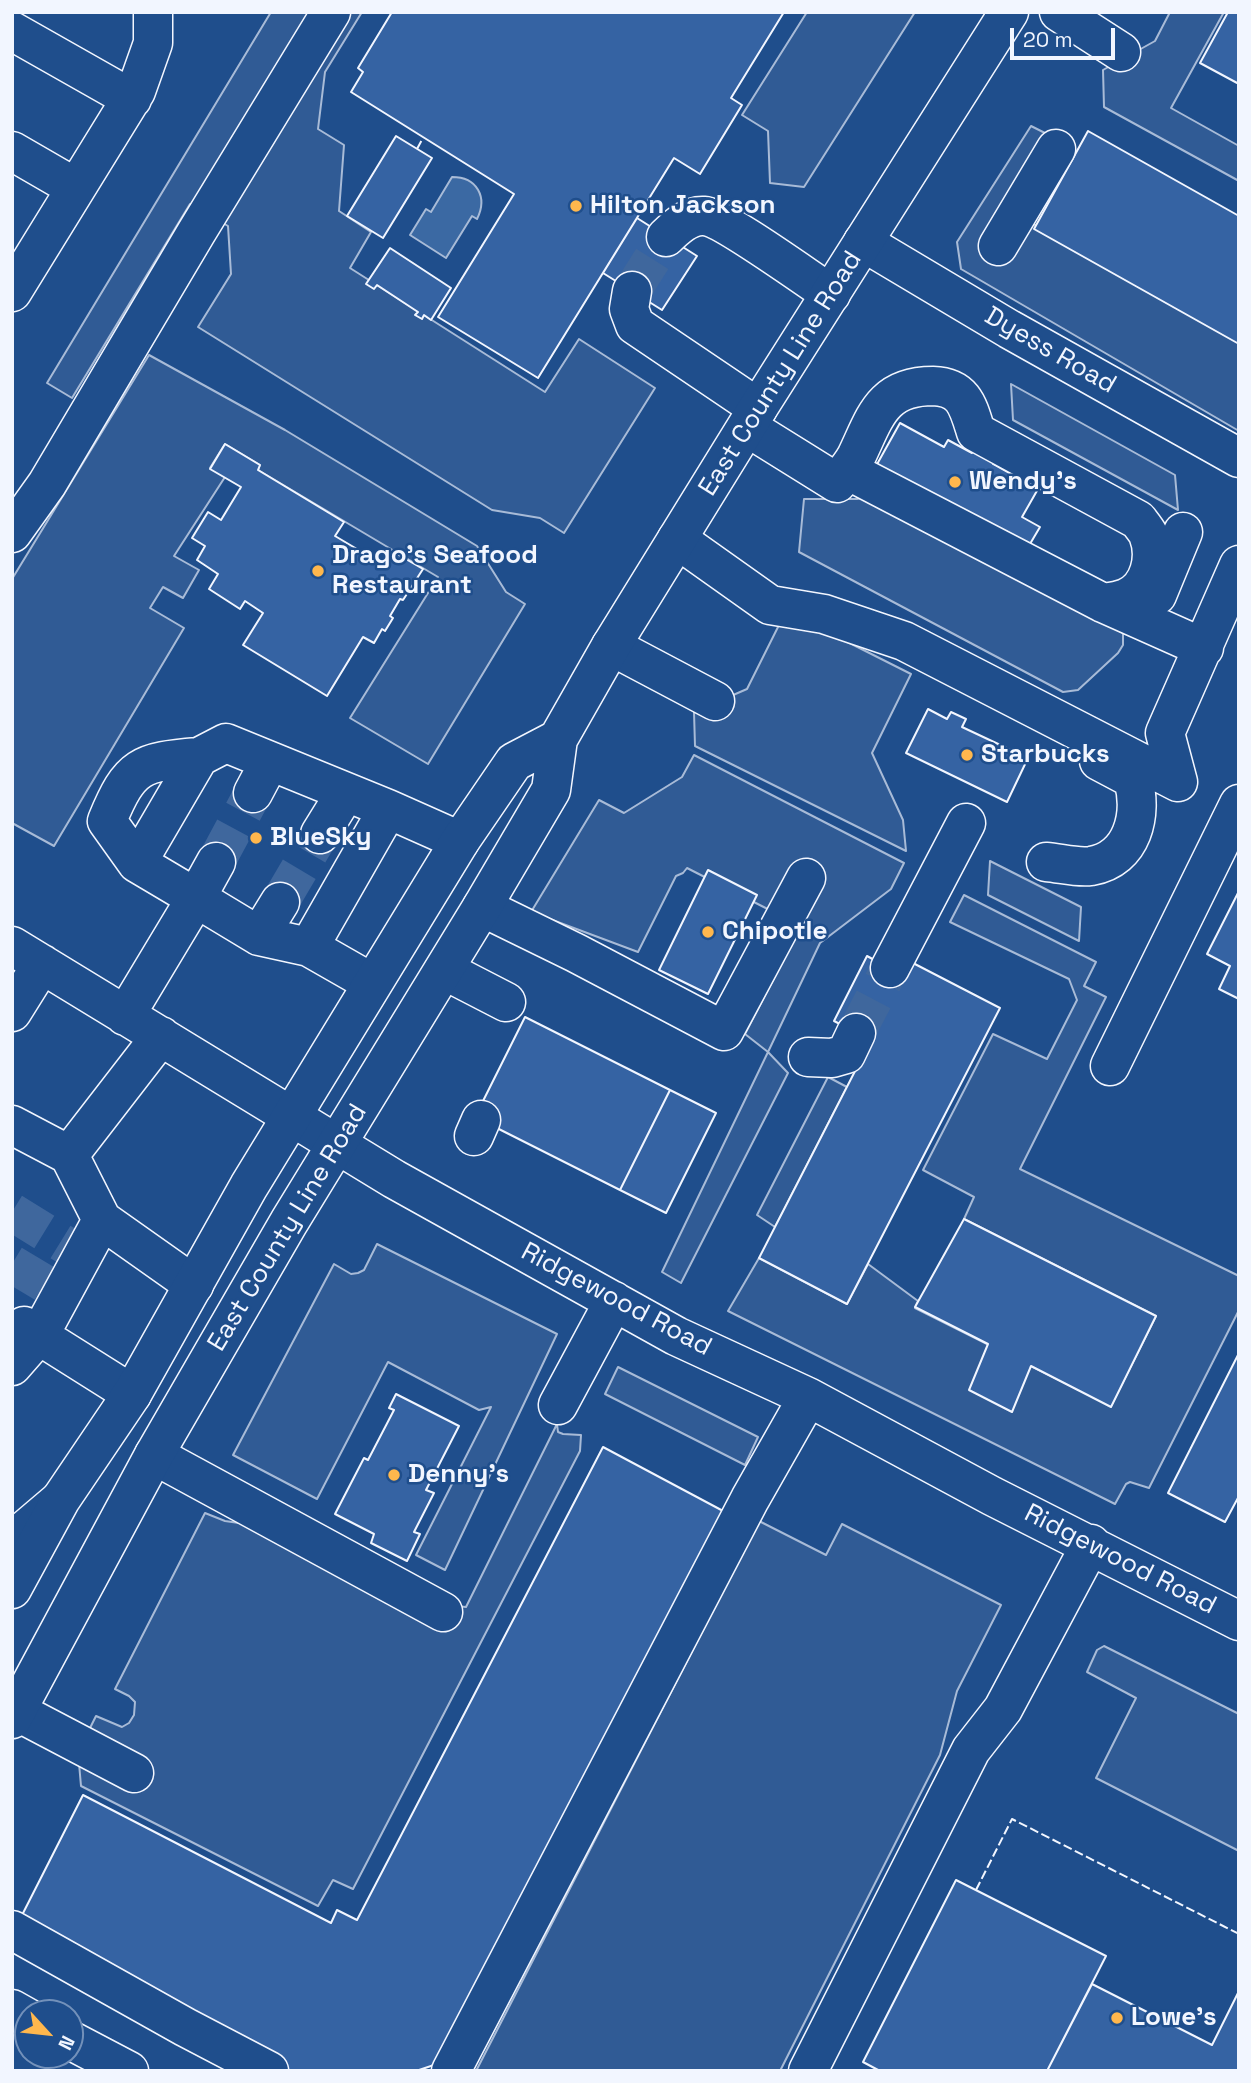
<!DOCTYPE html>
<html>
<head>
<meta charset="utf-8">
<style>
  body { margin:0 }
  #map { position:relative; width:1251px; height:2083px; overflow:hidden; background:#1f4e8c; font-family:"Space Grotesk",sans-serif }
  canvas { display:block }
  .frame { position:absolute; inset:0; border:14px solid #f2f6ff; pointer-events:none }
  .north { position:absolute; left:14px; top:1999px; width:70px; height:70px; box-sizing:border-box; background:#1f4e8c; border:2px solid #7391ba; border-radius:50%; rotate:117deg; font-size:19px; font-weight:700; line-height:28px; text-align:center; color:#f2f6ff }
  .north::after { content:''; display:block; margin:auto; width:24px; height:32px; background:#ffb74d; clip-path:polygon(50% 0,100% 100%,50% 72%,0 100%) }
  .scale { position:absolute; left:1010px; top:28px; width:105px; height:32px; box-sizing:border-box; border:4px solid #f2f6ff; border-top:0; padding-left:9px; font-size:21px; line-height:24px; white-space:nowrap; color:#f2f6ff; -webkit-text-stroke:5px #1f4e8c; paint-order:stroke }
</style>
</head>
<body>
<div id="map">
<canvas width="1251" height="2083"></canvas>
<div class="frame"></div>
<div class="north">N</div>
<div class="scale">20 m</div>
</div>
<script>
const c = document.querySelector('canvas').getContext('2d');
c.lineJoin = 'round';
function fillPath(path, color) { c.fillStyle = color; c.fill(path, 'evenodd'); }
function trace(path, color, width, dash) { c.strokeStyle = color; c.lineWidth = width; c.lineCap = dash ? 'butt' : 'round'; c.setLineDash(dash || []); c.stroke(path); }
function write(font, color, halo, rows, align = 'center') {
  c.font = font + ' "Space Grotesk",sans-serif'; c.lineWidth = 5; c.setLineDash([]); c.textBaseline = 'middle'; c.strokeStyle = halo; c.fillStyle = color; for (const [text, x, y, turn = 0] of rows) {
    c.save(); c.translate(x, y); c.rotate((+turn || 0) * Math.PI / 180); c.textAlign = isNaN(turn) ? turn : align; if (halo) c.strokeText(text, 0, 0); c.fillText(text, 0, 0); c.restore();
  }
}
const parking = new Path2D(`
  M271 12H362L325 72 318 129 344 145 339 211 371 232 350 268 545 392 579 339 655 388 564 533 540 518 492 510 198 327 231 274 228 226 190 204 72 398 47 383Z
  M807 12H915L804 187 770 183 768 131 742 115Z
  M1170 12H1224L1171 108 1239 146V181L1104 107 1103 70 1155 41Z
  M1031 126 1053 137 1000 219 1036 225 1239 338V431L961 269 957 242Z
  M149 355 285 430 477 546 506 592 525 604 428 764 350 718 438 577 258 470 260 465 225 444 210 468 225 477 174 556 199 570 183 598 163 587 150 608 184 628 54 846 12 823V579Z
  M1011 384 1175 475 1178 510 1013 420Z
  M869 496 1123 633V645L1118 653 1078 690 1063 692 799 552 804 499H857Z
  M794 615 911 674 872 753 903 820 906 851 695 746 694 712 747 689 782 619Z
  M694 755 904 863 891 889 820 943 768 1052 788 1073 681 1283 662 1272 768 1052 745 1034 801 926 687 868 683 873 676 876 638 952 531 912 599 800 624 813 682 777Z
  M990 861 1081 907 1079 941 988 895Z
  M964 895 1096 962 1084 986 1106 997 1020 1169 1239 1276V1310L1149 1488 1130 1482 1126 1484 1115 1504 728 1311 759 1258 847 1304 868 1264 918 1301 915 1308 1111 1406 1156 1316 964 1219 974 1197 923 1170 993 1034 1047 1059 1077 1000 1069 979 950 922Z
  M828 1077 847 1087 775 1227 757 1215Z
  M377 1244 557 1334 445 1570 416 1555 491 1407 479 1410 388 1362 317 1499 233 1455 334 1264 351 1274 358 1273 364 1270Z
  M618 1367 758 1437 745 1465 605 1394Z
  M557 1424 558 1432 563 1434 581 1435 580 1451 353 1889 333 1880 318 1906 81 1786 78 1752 96 1716 122 1727 129 1723 134 1715 135 1702 129 1696 115 1689 205 1513 225 1521 288 1530 421 1603 466 1607Z
  M759 1521 826 1555 842 1524 1001 1605 957 1691 940 1755 780 2071H476Z
  M1104 1646 1239 1714V1851L1096 1778 1136 1698 1087 1672 1097 1650Z`);
const water = new Path2D(`
  M452 177C477 177 488 197 477 219L472 216 446 258 410 235 426 209 431 212Z`);
const building = new Path2D(`
  M392 12H784L731 98 742 105 700 174 674 158 538 378 438 317 514 194 351 92 363 72 358 68Z
  M1228 12H1239V84L1200 63Z
  M1088 131 1239 216V344L1034 229Z
  M396 136 432 158 383 238 347 216Z
  M637 218 697 256 662 310 603 273Z
  M390 248 451 288 431 320 424 315 422 319 415 315 418 312 377 285 374 289 366 284Z
  M900 423 944 447 948 440 972 453 974 450 995 461 993 464 1038 489 1022 517 1040 527 1027 549 871 475Z
  M225 444 260 465 258 470 344 522 335 536 384 565 392 551 423 569 403 600 400 599 390 616 393 618 385 631 382 629 374 643 363 637 327 696 243 645 263 613 245 601 240 609 209 589 218 574 197 560 205 546 192 538 208 512 221 520 241 487 210 469Z
  M928 709 947 719 951 712 966 719 962 727 1028 758 1007 802 906 753Z
  M708 870 757 895 708 994 659 970Z
  M1239 891V999L1219 989 1230 966 1207 954Z
  M867 956 904 976 911 962 1000 1008 847 1304 759 1258 871 1040 834 1021Z
  M525 1017 670 1090 620 1190 475 1117Z
  M670 1090 716 1113 666 1213 620 1190Z
  M964 1219 1156 1316 1111 1407 1031 1366 1012 1412 969 1390 988 1344 915 1307Z
  M1239 1353V1496L1225 1522 1168 1493Z
  M396 1394 459 1426 426 1490 434 1493 414 1532 420 1534 407 1561 371 1543 374 1534 335 1514 364 1458 368 1460 394 1410 389 1408Z
  M603 1447 725 1512 440 2063 416 2071H286L18 1923 83 1795 331 1923 337 1910 357 1920Z
  M956 1880 1106 1956 1047 2071H880L863 2062Z
  M1092 1984 1212 2045 1239 1991V2071H1047Z`);
const minorTunnel = new Path2D(`
  M632 291 666 237
  M216 862 253 793
  M280 902 320 834
  M856 1033 890 968
  M12 1212 67 1246
  M12 1264 47 1285`);
const minor = new Path2D(`
  M1059 12 1121 52
  M12 31 132 99
  M12 151 76 188
  M666 237C676 227 689 215 704 216 723 217 809 280 831 294
  M863 242 1009 329 1239 458
  M998 246 1056 149
  M632 291 629 309 635 325 758 408
  M12 292 136 91 153 43V12
  M747 427 837 483C843 475 851 466 856 457 875 418 881 386 933 386 964 387 968 406 976 432L1138 520C1141 524 1146 530 1148 534 1157 557 1150 588 1126 598 1119 601 1110 602 1103 603
  M847 470 1103 603 1204 648
  M12 533 47 484 196 233 331 12
  M677 539 770 605 824 614 904 641 1178 782
  M1157 595 1183 532
  M611 646 715 701
  M1178 782 1165 733 1239 565
  M253 793 270 761
  M320 834 346 792
  M216 862 196 898 137 863 199 757 226 743 388 809
  M1046 862C1060 863 1077 868 1091 866 1133 859 1143 814 1133 779L1099 761
  M137 863 107 821C130 765 140 762 199 757
  M482 907 576 953 724 1031 806 878
  M259 936 280 902
  M12 946 394 1179 676 1336 808 1397 992 1496 1239 1621
  M309 947 388 809 460 841
  M890 968 966 823
  M444 970 506 1002
  M12 1012 42 964
  M125 1016 196 898 259 936 309 947 372 983
  M808 1057 832 1058 846 1054 856 1033
  M1110 1066 1239 804
  M12 1125 69 1155
  M474 1136 481 1120
  M102 1220 194 1285
  M24 1326 132 1394
  M12 1366 40 1334 102 1220 69 1155 161 1036
  M558 1405 614 1301
  M154 1455 443 1612
  M12 1547 19 1535 59 1501
  M16 1711 134 1773
  M12 1930 185 2027 269 2071
  M12 2009 28 2018
  M70 2040 129 2071
  M451 2071 750 1499 808 1397
  M808 2071 971 1750 1003 1709 1091 1544`);
const major = new Path2D(`
  M12 1589 61 1499 132 1394 249 1186 460 841 514 762 558 739
  M12 1719 154 1455 289 1222 482 907 551 790 558 739 611 646 758 408 1009 12`);
const fence = new Path2D(`
  M417 149 423 138
  M976 1890 1012 1819 1239 1934`);
const markers = [
  [576,206,7,"#ffb74d"],
  [955,482,7,"#ffb74d"],
  [318,571,7,"#ffb74d"],
  [967,755,7,"#ffb74d"],
  [256,838,7,"#ffb74d"],
  [708,932,7,"#ffb74d"],
  [394,1475,7,"#ffb74d"],
  [1117,2018,7,"#ffb74d"]
];
const poiNames = [
  ["Hilton Jackson",590,206],
  ["Wendy's",969,482],
  ["Drago's Seafood",332,556],
  ["Restaurant",332,586],
  ["Starbucks",981,755],
  ["BlueSky",270,838],
  ["Chipotle",722,932],
  ["Denny's",408,1475],
  ["Lowe's",1131,2018]
];
const streetNames = [
  ["Dyess Road",1050,351,30],
  ["East County Line Road",781,374,-58],
  ["East County Line Road",288,1228,-59],
  ["Ridgewood Road",616,1300,28],
  ["Ridgewood Road",1120,1560,27]
];
fillPath(parking, '#305b95');
trace(parking, '#a8bbd7', 2);
fillPath(water, '#3b69a3');
trace(water, '#a8bbd7', 2);
fillPath(building, '#3563a3');
trace(building, '#f2f6ff', 2);
trace(minorTunnel, '#3f679d', 38, [38, 19]);
trace(minor, '#f2f6ff', 41);
trace(major, '#f2f6ff', 41);
trace(minor, '#1f4e8c', 38);
trace(major, '#1f4e8c', 38);
trace(fence, '#f2f6ff', 2, [9, 3.5]);
for (const [x, y, r, color] of markers) { const dot = new Path2D(); dot.arc(x, y, r, 0, 2 * Math.PI); c.fillStyle = color; c.fill(dot); trace(dot, '#1f4e8c', 2.5); }
write('bold 26px', '#f2f6ff', '#1f4e8c', poiNames, 'left');
write('26px', '#f2f6ff', '#1f4e8c', streetNames);
</script>
</body>
</html>
